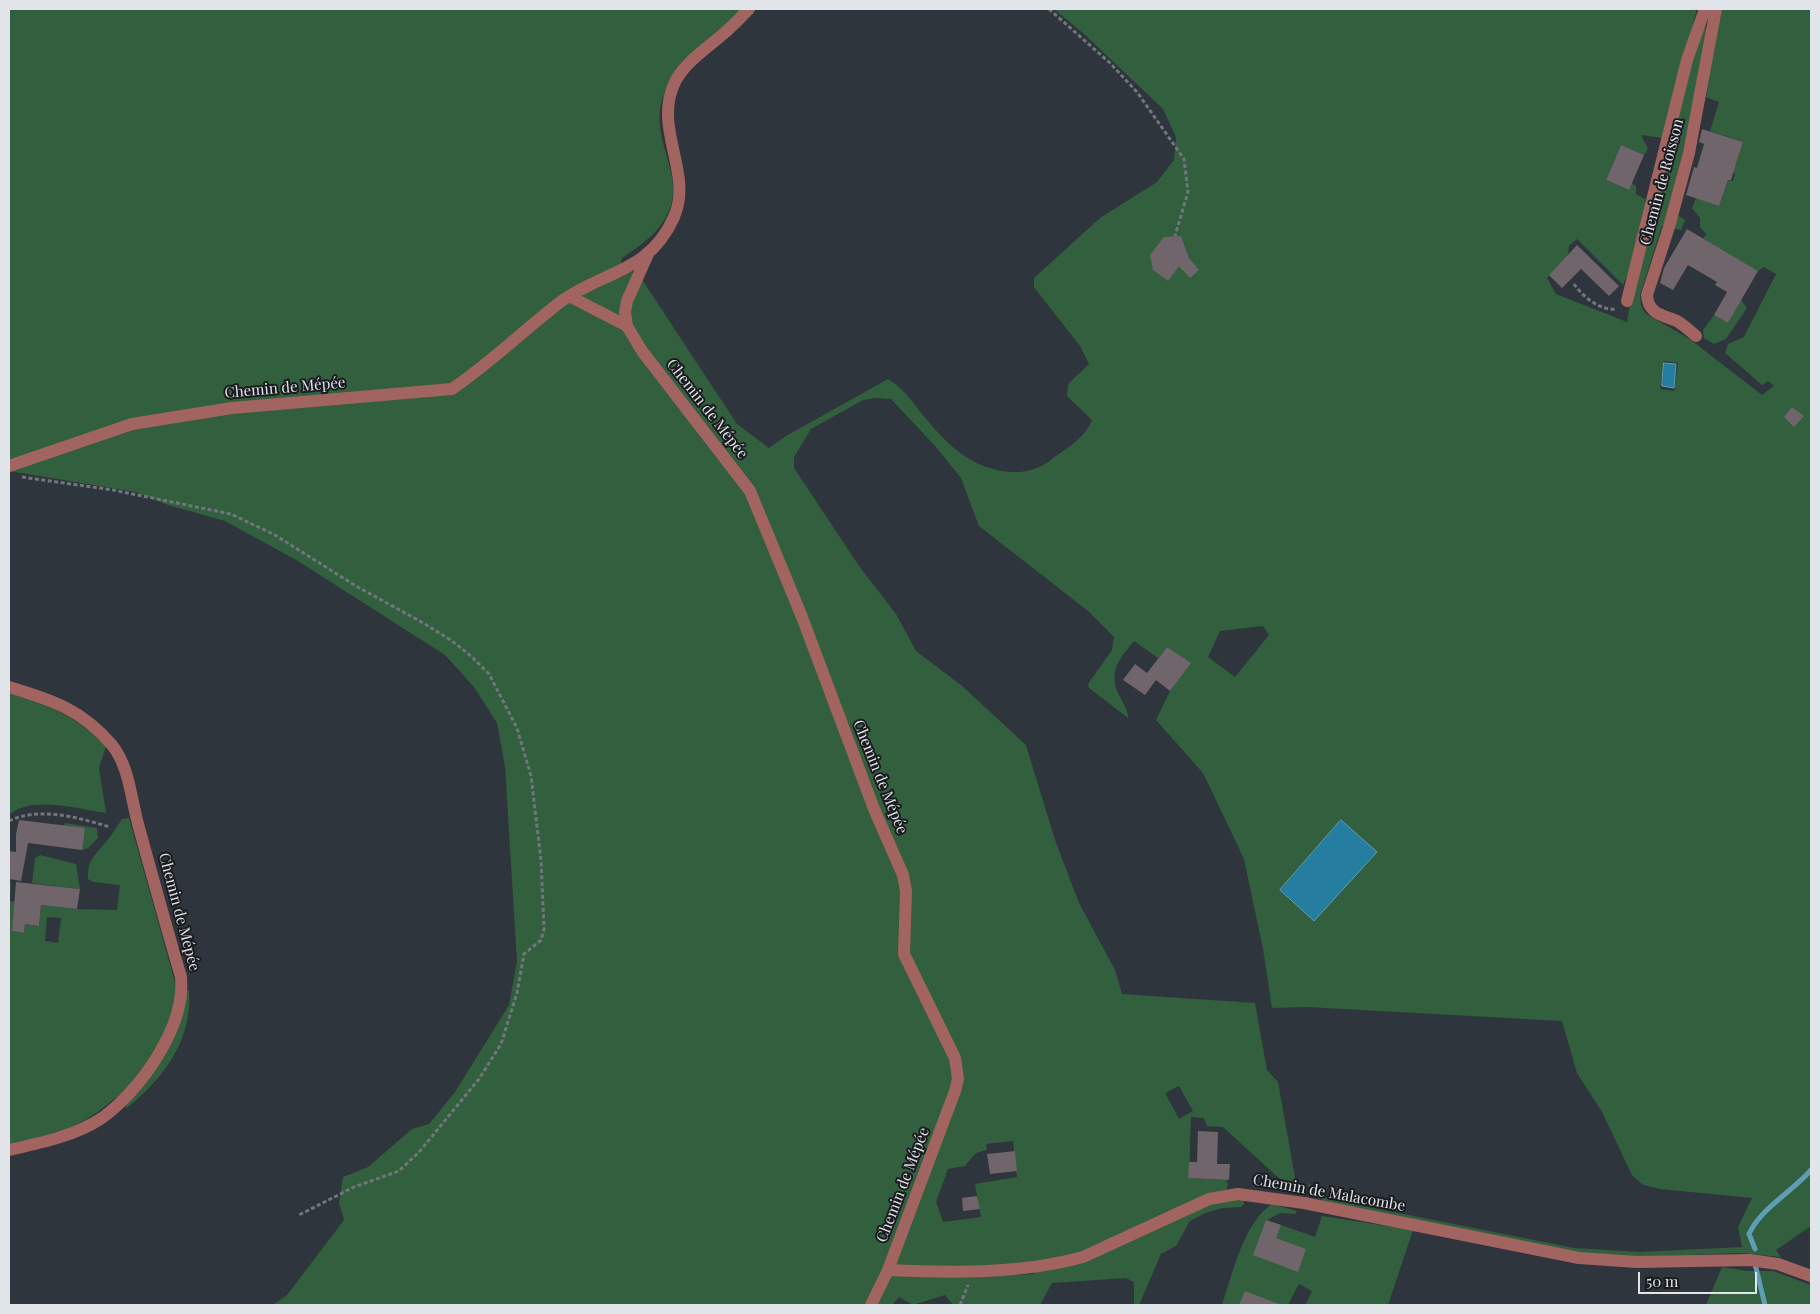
<!DOCTYPE html>
<html>
<head>
<meta charset="utf-8">
<style>
  body { margin:0 }
  #map { position:relative; width:1820px; height:1314px; overflow:hidden; background:#2f353c; font-family:"Playfair Display",serif }
  canvas { display:block }
  .frame { position:absolute; inset:0; border:10px solid #e1e5ea; pointer-events:none }
  .scale { position:absolute; left:1638px; top:1272px; width:119px; height:22px; box-sizing:border-box; border:2px solid #e1e5ea; border-top:0; padding-left:6px; font-size:15px; line-height:18px; white-space:nowrap; color:#e1e5ea; -webkit-text-stroke:4px #1a1c20; paint-order:stroke }
</style>
</head>
<body>
<div id="map">
<canvas width="1820" height="1314"></canvas>
<div class="frame"></div>
<div class="scale">50 m</div>
</div>
<script>
const c = document.querySelector('canvas').getContext('2d');
c.lineJoin = 'round';
function fillPath(path, color) { c.fillStyle = color; c.fill(path, 'evenodd'); }
function trace(path, color, width, dash) { c.strokeStyle = color; c.lineWidth = width; c.lineCap = dash ? 'butt' : 'round'; c.setLineDash(dash || []); c.stroke(path); }
function write(font, color, halo, rows, align = 'center') {
  c.font = font + ' "Playfair Display",serif'; c.lineWidth = 4; c.setLineDash([]); c.textBaseline = 'middle'; c.strokeStyle = halo; c.fillStyle = color; for (const [text, x, y, turn = 0] of rows) {
    c.save(); c.translate(x, y); c.rotate((+turn || 0) * Math.PI / 180); c.textAlign = isNaN(turn) ? turn : align; if (halo) c.strokeText(text, 0, 0); c.fillText(text, 0, 0); c.restore();
  }
}
const green = new Path2D(`
  M9 9H744C721 31 674 67 664 94 653 122 665 146 671 172 681 215 654 237 622 258L621 263 643 281 737 424 769 448 786 436 888 379C901 387 909 397 918 409 942 438 963 464 1002 471 1021 474 1037 471 1052 459 1068 447 1085 438 1092 420L1067 396 1068 384 1089 364 1080 346 1034 287V278L1100 218 1157 182 1174 160 1176 137 1163 109 1084 34 1054 9H1697L1663 138 1641 135 1648 149 1644 155 1621 145 1606 180 1628 190 1631 183 1636 186V194L1645 199 1646 205 1631 266 1623 285 1577 239 1569 246 1568 255 1547 278 1556 294 1627 322 1632 291 1699 33 1703 26 1708 30 1686 141 1668 209 1685 220 1681 230 1662 226 1640 295 1641 305 1645 313 1691 340 1762 395 1774 386 1768 381 1762 385 1725 353 1728 344 1744 337 1776 274 1764 267 1758 271 1703 239 1706 234 1700 227V218L1692 208 1696 198 1719 206 1728 180 1733 181 1735 173 1726 170 1701 169 1700 156 1735 167 1743 142 1710 131 1719 102 1706 97 1719 9H1811V1226L1776 1250 1781 1257 1740 1253 1630 1257 1580 1253 1326 1202C1316 1197 1309 1194 1308 1182L1316 1193 1328 1199 1574 1248 1640 1252 1742 1247 1738 1227 1752 1198 1660 1189 1643 1185 1632 1175 1602 1112 1577 1073 1562 1021 1307 1007 1272 1008 1263 949 1244 859 1203 773 1156 720 1170 691 1190 663 1167 647 1158 658 1134 641C1119 659 1108 672 1119 695 1123 703 1128 710 1128 718L1089 688 1088 684 1112 650 1114 637 1088 611 979 526 961 478 936 447 891 399 876 398 863 400 811 429 794 457V468L859 566 896 614 916 651 961 685 1026 745 1055 840 1079 903 1115 970 1122 994 1255 1003 1267 1070 1278 1082 1297 1189 1293 1191 1223 1127 1207 1126 1204 1118 1191 1117 1189 1178 1226 1180 1228 1184 1226 1190 1204 1196 1211 1203 1230 1200H1244V1204L1241 1207 1222 1208 1205 1213 1190 1221 1176 1246 1161 1254 1139 1305H1134V1282L1126 1278 1052 1283 1040 1305H953L945 1295 913 1305 899 1297 892 1305H273L287 1295 344 1220 339 1203 343 1177 368 1167 412 1129 429 1124 455 1092 509 1005 517 961 505 767 497 723 474 687 445 655 298 561 225 521 168 505 136 492 9 471ZM1664 361 1678 363 1674 391 1660 389ZM1263 626 1269 635 1235 677 1208 657 1220 631ZM1179 1086 1193 1111 1179 1119 1165 1093ZM1013 1141 1017 1177 975 1184 981 1217 943 1222 936 1202 948 1169 965 1166 976 1153 987 1150 986 1144ZM1038 1262 1034 1274 984 1277Z
  M1741 300 1747 308 1726 339 1714 344 1704 338 1703 330 1714 315 1728 323Z
  M9 693C48 703 76 717 106 746L99 768 106 813C78 809 31 795 9 815Z
  M129 818 176 986V996L189 990C193 1039 164 1078 127 1108L116 1097C80 1130 55 1133 9 1144V882H11L10 901 15 902 12 931 24 933 25 924 39 926 41 905 77 909 117 910 120 885 93 882 88 879C87 860 95 855 106 842 112 835 117 826 122 819ZM47 917 61 918 58 943 45 941Z
  M65 823 97 828 98 838 88 848 82 850 64 826Z
  M40 855 76 864 80 889 32 883 35 858Z
  M1272 1204 1297 1211 1295 1214 1280 1213 1267 1220 1315 1237 1322 1216 1413 1230 1388 1305H1305L1312 1291 1299 1284 1288 1305H1222C1232 1275 1244 1222 1272 1204Z
  M1722 1267 1747 1271H1773L1811 1285V1305H1706Z`);
const water = new Path2D(`
  M1664 363 1676 364 1674 388 1662 386Z
  M1341 820 1377 852 1314 921 1280 890Z`);
const stream = new Path2D(`
  M1755 1249 1749 1234C1761 1208 1792 1192 1811 1170
  M1755 1264 1765 1305`);
const building = new Path2D(`
  M1702 129 1743 142 1731 180H1728L1719 206 1686 195 1694 167 1697 168 1704 144 1699 142Z
  M1621 145 1644 155 1629 190 1606 180Z
  M1687 229 1758 271 1728 323 1714 315 1727 292 1715 285 1717 282 1688 265 1673 290 1660 283 1664 268Z
  M1181 236 1189 258 1199 270 1190 278 1179 266 1168 281 1153 270 1150 255 1164 237Z
  M1577 245 1619 286 1609 296 1581 269 1562 288 1549 275Z
  M1792 407 1804 416 1794 427 1784 417Z
  M1167 647 1191 663 1170 691 1156 680 1145 695 1123 680 1135 664 1147 673Z
  M19 820 85 828 82 850 28 843 21 881 9 879V851L16 852V834Z
  M16 882 80 889 77 909 41 905 39 926 25 924 24 933 12 931Z
  M1198 1131 1218 1132 1217 1164H1230L1229 1180 1188 1178 1189 1162H1197Z
  M1015 1151 1017 1171 990 1174 987 1154Z
  M977 1196 980 1209 963 1211 962 1198Z
  M1266 1220 1281 1225 1276 1238 1306 1249 1298 1272 1253 1255Z
  M1245 1291 1279 1304V1305H1239Z`);
const path = new Path2D(`
  M1049 9 1110 63 1137 92 1184 159 1188 192 1175 236
  M1574 284C1583 297 1600 311 1617 309
  M22 477 113 490 231 514 275 535 356 586 425 624 452 641 472 657 489 674 517 728 531 776 541 860 544 929 541 940 524 954 517 993 501 1044 479 1079 420 1151 399 1171 354 1187 299 1215
  M9 821C40 806 79 818 110 827
  M960 1305 968 1285`);
const minor = new Path2D(`
  M648 254 627 301 625 312 627 326 642 351 750 491 802 617 874 809 903 875 906 891 904 954 955 1058 958 1079 955 1091 888 1270 871 1305
  M569 296 627 326
  M1627 301 1687 60 1705 9
  M1696 336C1690 331 1684 325 1677 321 1663 315 1648 314 1647 295L1669 227 1689 153 1716 9
  M9 466 132 424 232 408 452 389C490 363 523 331 559 303 601 271 649 274 674 217 694 172 651 127 676 80 687 61 706 49 722 35 732 27 740 18 749 9
  M9 687C52 700 81 709 112 745 129 766 131 798 138 824 152 875 166 926 181 977 186 1026 141 1090 102 1118 75 1136 40 1143 9 1150
  M888 1270C953 1273 1020 1274 1083 1257L1209 1199 1238 1194 1304 1203 1579 1258 1637 1262 1750 1260 1778 1264 1811 1276`);
const streetNames = [
  ["Chemin de Roisson",1662,182,-75],
  ["Chemin de Mépée",285,388,-5],
  ["Chemin de Mépée",707,409,52],
  ["Chemin de Mépée",880,777,68],
  ["Chemin de Mépée",179,912,75],
  ["Chemin de Mépée",903,1185,-69],
  ["Chemin de Malacombe",1329,1193,10]
];
fillPath(green, '#325f3d');
fillPath(water, '#257e9f');
trace(water, '#5d9db6', 1);
trace(stream, '#5d9db6', 5);
fillPath(building, '#6f656b');
trace(path, '#71767d', 3, [4, 2.5]);
trace(minor, '#a16460', 12);
write('15px', '#e1e5ea', '#1a1c20', streetNames);
</script>
</body>
</html>
